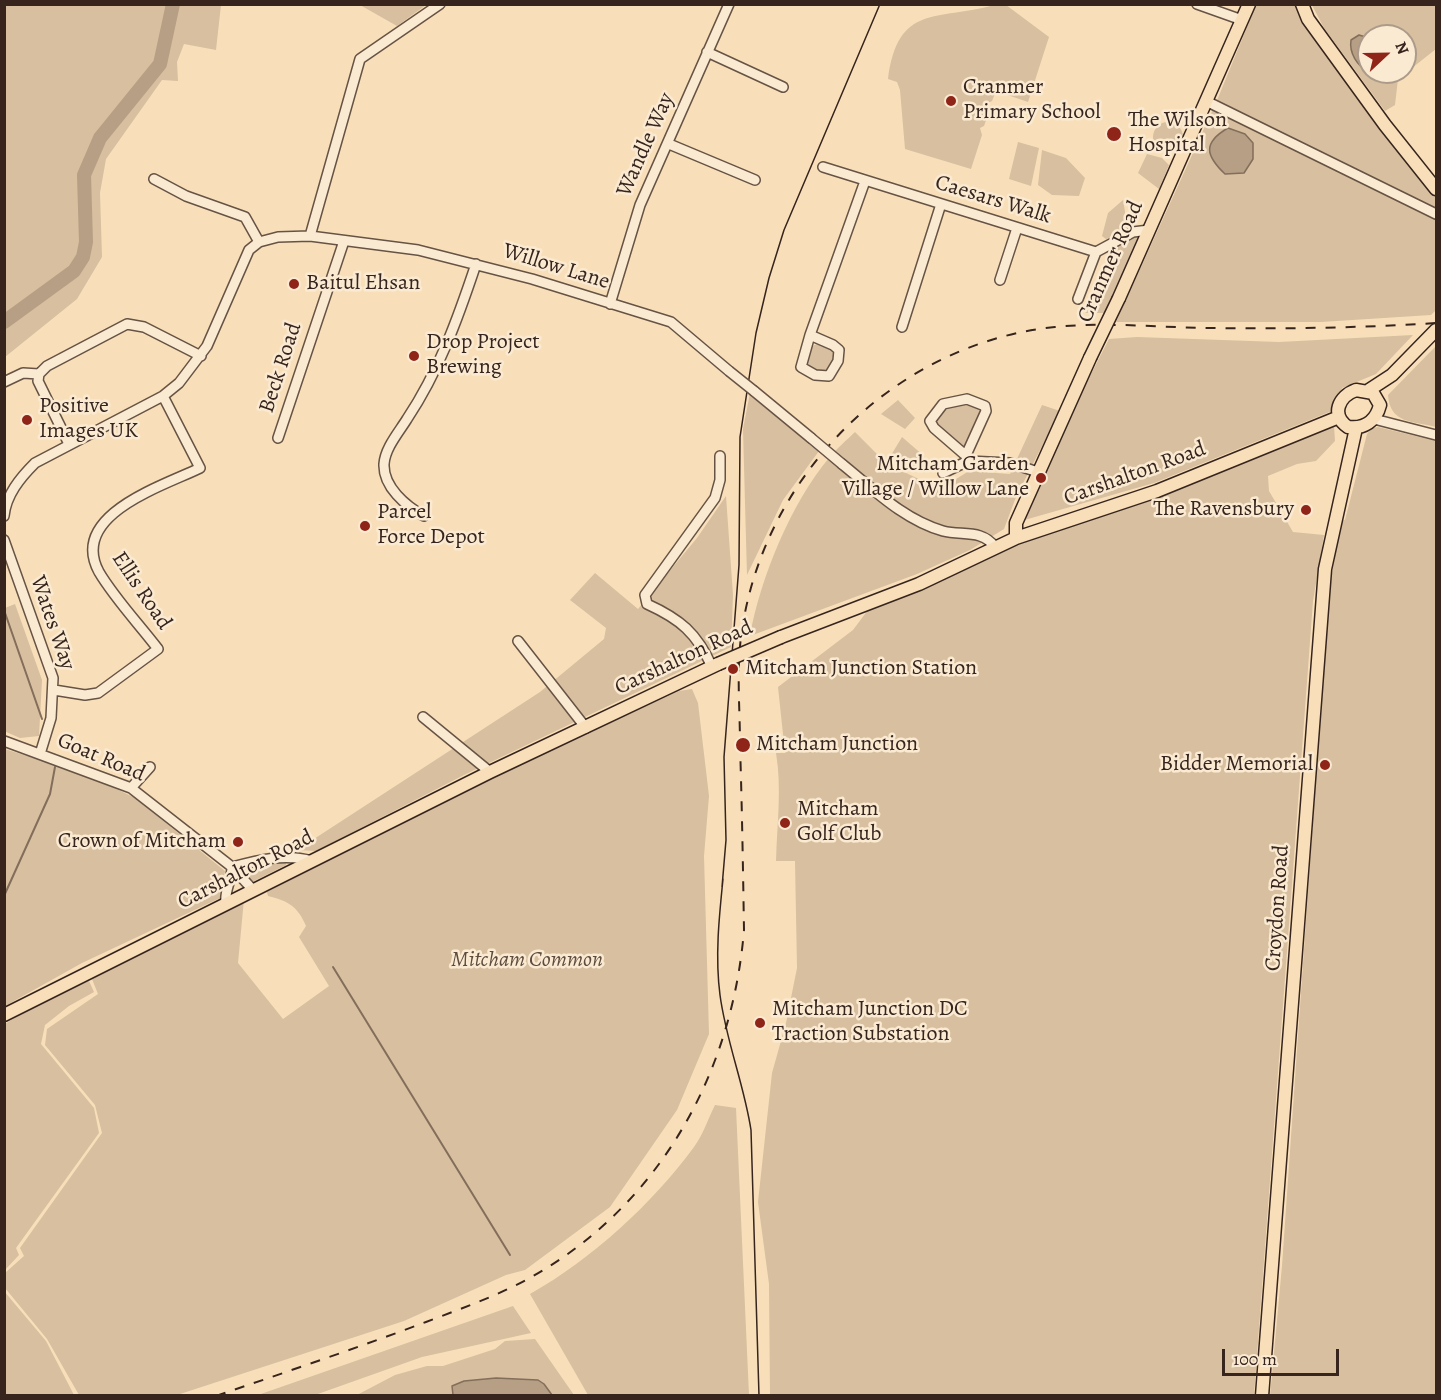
<!DOCTYPE html>
<html>
<head>
<meta charset="utf-8">
<style>
  body { margin:0 }
  #map { position:relative; width:1441px; height:1400px; overflow:hidden; background:#f8dfba; font-family:Alegreya,serif }
  canvas { display:block }
  .frame { position:absolute; inset:0; border:6px solid #36241d; pointer-events:none }
  .north { position:absolute; left:1357px; top:24px; width:60px; height:60px; box-sizing:border-box; background:#faead2; border:2px solid #ac9b8a; border-radius:50%; rotate:68deg; font-size:16px; font-weight:700; line-height:24px; text-align:center; color:#36241d }
  .north::after { content:''; display:block; margin:auto; width:21px; height:27px; background:#8f2418; clip-path:polygon(50% 0,100% 100%,50% 72%,0 100%) }
  .scale { position:absolute; left:1222px; top:1349px; width:117px; height:27px; box-sizing:border-box; border:3px solid #36241d; border-top:0; padding-left:8px; font-size:18px; line-height:21px; white-space:nowrap; color:#36241d; -webkit-text-stroke:4px #faead2; paint-order:stroke }
</style>
</head>
<body>
<div id="map">
<canvas width="1441" height="1400"></canvas>
<div class="frame"></div>
<div class="north">N</div>
<div class="scale">100 m</div>
</div>
<script>
const c = document.querySelector('canvas').getContext('2d');
c.lineJoin = 'round';
function fillPath(path, color) { c.fillStyle = color; c.fill(path, 'evenodd'); }
function trace(path, color, width, dash) { c.strokeStyle = color; c.lineWidth = width; c.lineCap = dash ? 'butt' : 'round'; c.setLineDash(dash || []); c.stroke(path); }
function write(font, color, halo, rows, align = 'center') {
  c.font = font + ' Alegreya,serif'; c.lineWidth = 5; c.setLineDash([]); c.textBaseline = 'middle'; c.strokeStyle = halo; c.fillStyle = color; for (const [text, x, y, turn = 0] of rows) {
    c.save(); c.translate(x, y); c.rotate((+turn || 0) * Math.PI / 180); c.textAlign = isNaN(turn) ? turn : align; if (halo) c.strokeText(text, 0, 0); c.fillText(text, 0, 0); c.restore();
  }
}
const green = new Path2D(`
  M5 4 221 5 216 50 184 44 177 62 178 81 162 80 106 159 100 193 102 257 77 299 5 357Z
  M360 5H426L397 26Z
  M994 5H1006L1049 37 1028 102 996 91 992 101 988 103 990 109 984 126 980 128 982 135 971 169 905 149 900 90 897 82 888 79C898 3 937 21 994 5Z
  M1256 5H1297L1306 24 1365 108 1436 197V310L1431 315 1321 322H1116L1218 98Z
  M1312 5H1436V49L1398 79 1395 105 1385 111 1324 28ZM1369 36H1405V72H1369Z
  M1153 137a15 15 0 1 1 30 0a15 15 0 1 1-30 0Z
  M1018 142 1039 148 1031 186 1009 179Z
  M1042 150 1066 158 1085 178 1079 196 1052 195 1038 185Z
  M1147 154 1162 158 1169 165 1159 189 1138 173Z
  M1123 200 1128 230 1106 239 1102 236 1108 213Z
  M1144 232 1106 313H1085L1098 288 1114 269 1108 252Z
  M1413 335 1376 374 1342 388 1332 411 1154 483 1021 521 1070 415 1109 339 1137 337 1279 342Z
  M806 358a14 14 0 1 1 28 0a14 14 0 1 1-28 0Z
  M1436 346V427C1413 421 1390 424 1388 395Z
  M750 393 819 451 783 500 747 575 743 429Z
  M950 399 983 408 967 452 935 428 933 416Z
  M898 400 915 418 905 429 881 414Z
  M1042 405 1060 411 1016 497 1004 529 970 550 917 574 750 636C760 579 791 503 829 458 836 449 847 440 855 432L887 464 940 489 969 471 1010 474Z
  M1334 426 1335 441 1316 461 1297 464 1268 476 1269 491 1293 532 1324 535 1313 601 1254 1395H770L769 1284 758 1202 772 1073 786 1023 797 968 795 861H776C777 825 782 788 776 753H785L778 687 853 630 868 610 1012 543Z
  M1378 427 1436 441V1395L1270 1396 1282 1266 1329 590 1341 521 1345 520 1367 434 1372 428Z
  M902 437 924 456 925 473 890 457Z
  M726 496 733 595 731 647 464 775 316 851 297 850 540 692 604 639 606 628 570 600 595 573 638 609 697 538Z
  M15 604 42 680 39 736 20 738 4 731 5 608Z
  M692 689 698 703 709 796 704 856 709 1034 677 1110 610 1207 525 1270 506 1275 404 1321 177 1395H79L47 1339 5 1288V1273L24 1256 20 1248 102 1133 95 1105 45 1045 47 1029 98 994 92 979 244 899 238 963 283 1019 329 986 299 937 306 926C298 907 289 901 268 896L267 892 492 777 679 691Z
  M5 749 90 776 135 798 225 871 220 898 82 963 5 1006Z
  M286 861V865L252 882 242 872 254 864Z
  M89 981 94 992 69 1006 45 1025 41 1044 94 1108 99 1133 16 1248 19 1255 5 1270V1024L41 1002Z
  M715 1105 736 1108 749 1395H588L530 1294C591 1260 653 1203 694 1147 703 1135 708 1119 715 1105Z
  M4 1291 46 1341 74 1395H5Z
  M513 1306 531 1333 422 1357 315 1395H258Z
  M535 1339 574 1395 355 1396 395 1375 427 1366H443L495 1349 505 1341Z`);
const water = new Path2D(`
  M1359 35 1369 38V72C1357 66 1349 53 1351 40Z
  M1228 128 1245 134 1253 143V159L1244 173 1225 174C1206 156 1202 143 1228 128Z
  M496 1378 538 1380 544 1384 552 1395H453L452 1386 464 1381Z`);
const stream = new Path2D(`
  M4 610 42 719
  M4 896 50 794 55 767
  M333 967 510 1255`);
const river = new Path2D(`
  M4 322 74 271 83 257 86 242 84 175 100 138 160 64 173 4`);
const minor = new Path2D(`
  M1197 4 1242 20
  M707 52 783 87
  M1206 101 1436 214
  M669 144 755 180
  M823 167 1096 252 1133 232 1149 230
  M154 179 186 196 245 217 259 242
  M310 236 360 59 440 4
  M1000 280 1017 228
  M1078 299 1096 252
  M610 304 640 205 729 4
  M902 327 941 204
  M810 335 865 181
  M810 335 833 345 839 350 838 361 829 376 815 375 801 367Z
  M4 382 23 373 39 374
  M754 391 811 438
  M967 399 985 406 986 411 967 453 964 454 934 428 930 421 943 404Z
  M1374 419 1436 435
  M278 438 344 241
  M69 444 38 381 39 374 47 366 127 324 144 327 201 356
  M842 464C873 489 904 520 943 531 962 536 982 529 995 547
  M943 473 968 461 1010 463 1038 472
  M4 516C6 495 20 478 35 463L163 396 179 383 207 346 249 250 259 242 278 237 310 236 418 250 532 279 671 322 729 371
  M424 516C406 506 383 487 384 464 385 448 399 432 407 419 439 371 458 318 476 264
  M4 540 53 678 51 718 40 754
  M518 641 586 728
  M712 667C697 633 680 619 647 604L645 595 715 498 720 480V456
  M54 690 85 695 98 693 158 649C139 624 115 599 99 572 68 515 163 486 200 468L163 396
  M423 717 490 772
  M4 741 131 788 232 867 253 890
  M131 788 150 767
  M232 867C258 860 285 853 312 861
  M226 903C224 891 232 880 232 867`);
const major = new Path2D(`
  M1302 4 1308 19 1385 125 1436 189
  M1119 298 1249 4
  M1356 390 1373 393 1380 405C1376 421 1364 429 1348 427 1330 415 1339 396 1356 390Z
  M1369 390 1392 375 1436 330
  M1016 538V523L1090 358
  M781 637 919 584 1016 538 1157 491 1339 417
  M4 1015 490 772 718 664
  M1262 1396 1325 569 1356 428`);
const tram = new Path2D(`
  M723 879C719 918 715 957 720 995 726 1041 744 1084 751 1130L759 1396
  M722 887 726 840 724 757 739 565 740 437 756 333 769 278 784 230 880 4`);
const rail = new Path2D(`
  M216 1396C286 1372 357 1348 426 1322 460 1309 494 1297 526 1280 657 1209 732 1076 744 930 743 869 742 807 740 745 740 707 736 668 742 630 765 473 897 343 1055 327 1105 322 1156 327 1205 328 1282 329 1360 328 1436 323`);
const minorBridge = new Path2D(`
  M729 371 754 391
  M811 438 842 464`);
const majorBridge = new Path2D(`
  M1090 358 1119 298
  M718 664 781 637`);
const markers = [
  [951,101,6,"#8f2418"],
  [1114,134,8,"#8f2418"],
  [294,284,6,"#8f2418"],
  [414,356,6,"#8f2418"],
  [27,420,6,"#8f2418"],
  [1041,478,6,"#8f2418"],
  [1306,510,6,"#8f2418"],
  [365,526,6,"#8f2418"],
  [733,669,6,"#8f2418"],
  [743,745,8,"#8f2418"],
  [1325,765,6,"#8f2418"],
  [785,823,6,"#8f2418"],
  [238,842,6,"#8f2418"],
  [760,1023,6,"#8f2418"]
];
const poiNames = [
  ["Cranmer",963,88],
  ["Primary School",963,113],
  ["The Wilson",1128,121],
  ["Hospital",1128,146],
  ["Baitul Ehsan",306,284],
  ["Drop Project",426,343],
  ["Brewing",426,368],
  ["Positive",39,407],
  ["Images UK",39,432],
  ["Mitcham Garden",1029,465,"right"],
  ["Village / Willow Lane",1029,490,"right"],
  ["The Ravensbury",1294,510,"right"],
  ["Parcel",377,513],
  ["Force Depot",377,538],
  ["Mitcham Junction Station",745,669],
  ["Mitcham Junction",756,745],
  ["Bidder Memorial",1313,765,"right"],
  ["Mitcham",797,810],
  ["Golf Club",797,835],
  ["Crown of Mitcham",226,842,"right"],
  ["Mitcham Junction DC",772,1010],
  ["Traction Substation",772,1035]
];
const streetNames = [
  ["Wandle Way",646,145,-66],
  ["Caesars Walk",993,200,17],
  ["Cranmer Road",1111,262,-66],
  ["Willow Lane",556,267,17],
  ["Beck Road",281,368,-72],
  ["Carshalton Road",1135,474,-20],
  ["Ellis Road",141,591,56],
  ["Wates Way",52,623,71],
  ["Carshalton Road",684,658,-25],
  ["Goat Road",101,758,23],
  ["Carshalton Road",246,870,-27],
  ["Croydon Road",1278,908,-86]
];
const parkNames = [
  ["Mitcham Common",527,961]
];
fillPath(green, '#d7bf9f');
fillPath(water, '#b69f85');
trace(water, '#836e5b', 1.5);
trace(stream, '#836e5b', 2);
trace(river, '#b69f85', 14);
trace(minor, '#665344', 12);
trace(major, '#36241d', 15);
trace(minor, '#faead2', 9);
trace(major, '#f8dfba', 12);
trace(tram, '#36241d', 1.5);
trace(rail, '#36241d', 2, [10, 10]);
trace(minorBridge, '#665344', 12, []);
trace(majorBridge, '#36241d', 15, []);
trace(minorBridge, '#faead2', 9);
trace(majorBridge, '#f8dfba', 12);
for (const [x, y, r, color] of markers) { const dot = new Path2D(); dot.arc(x, y, r, 0, 2 * Math.PI); c.fillStyle = color; c.fill(dot); trace(dot, '#faead2', 2); }
write('22px', '#36241d', '#faead2', poiNames, 'left');
write('22px', '#36241d', '#faead2', streetNames);
write('italic 22px', '#5e4b3e', '#faead2', parkNames);
</script>
</body>
</html>
